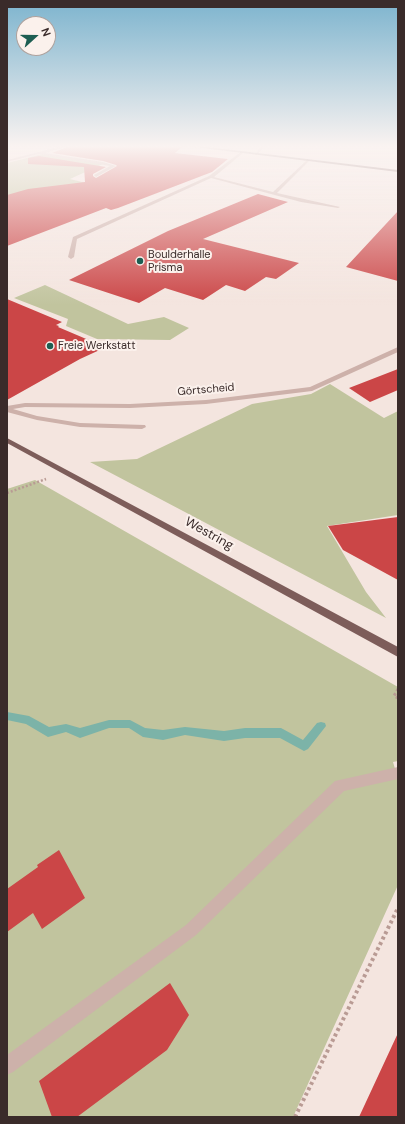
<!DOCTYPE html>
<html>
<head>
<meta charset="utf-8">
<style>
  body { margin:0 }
  #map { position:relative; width:405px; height:1124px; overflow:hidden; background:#f4e5df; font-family:"DM Sans",sans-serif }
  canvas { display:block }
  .frame { position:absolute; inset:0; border:8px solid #3a2b2a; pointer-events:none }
  .north { position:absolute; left:16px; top:16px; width:40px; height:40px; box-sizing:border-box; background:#fbf1ec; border:1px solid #aea29e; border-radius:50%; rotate:69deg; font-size:11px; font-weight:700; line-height:16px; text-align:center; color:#3a2b2a }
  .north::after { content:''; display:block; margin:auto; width:14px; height:18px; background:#1d5e52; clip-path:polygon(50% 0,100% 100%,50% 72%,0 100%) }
</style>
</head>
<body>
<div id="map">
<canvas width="405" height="1124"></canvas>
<div class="frame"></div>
<div class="north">N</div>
</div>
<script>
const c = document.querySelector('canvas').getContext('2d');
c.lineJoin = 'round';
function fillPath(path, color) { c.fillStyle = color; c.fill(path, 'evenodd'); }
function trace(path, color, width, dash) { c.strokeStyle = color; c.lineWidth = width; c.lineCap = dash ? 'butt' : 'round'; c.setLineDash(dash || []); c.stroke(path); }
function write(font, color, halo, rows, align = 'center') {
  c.font = font + ' "DM Sans",sans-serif'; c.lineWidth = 4; c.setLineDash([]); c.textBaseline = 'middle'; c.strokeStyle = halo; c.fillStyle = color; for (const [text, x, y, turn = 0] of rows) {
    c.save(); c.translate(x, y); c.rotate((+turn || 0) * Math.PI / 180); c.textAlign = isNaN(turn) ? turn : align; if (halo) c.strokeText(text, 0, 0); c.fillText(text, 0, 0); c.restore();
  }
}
const green = new Path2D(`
  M42 154 103 164 70 179 94 185 7 215V163Z
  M45 285 128 324 164 317 189 328 170 340 97 339 66 326 68 319 14 298Z
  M330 384 384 418 398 411V515L327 526 366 592 386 618 90 462 137 459 252 404 311 394Z
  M35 480 398 687V761L393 762 398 779V885L293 1117H7V489Z`);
const stream = new Path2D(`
  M7 712 29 716 49 727 66 724 80 728 109 720H130L145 728 163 730 185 727 224 731 245 728H281L303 740 317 723 321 722 325 723 326 726 308 749 304 751 280 738H245L224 741 185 735 163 740 143 737 129 728H109L80 738 66 732 48 737 26 724 7 720Z`);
const building = new Path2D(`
  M67 147H182L175 153 228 159 212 172 118 208 111 210 106 208 7 246V195L28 189 85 182 84 167 28 164V158L39 156 106 167 93 174V176L96 178 117 166 116 165 103 161 52 153Z
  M258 194 288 202 203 239 299 263 276 279 266 277 245 291 226 285 203 300 165 288 139 303 69 280 168 231Z
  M398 211V281L346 267Z
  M7 299 62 322 56 325 59 326 58 327 91 341 89 342 104 348 80 359 7 400Z
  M398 369V390L370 402 349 388Z
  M398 517V580L343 550 328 526Z
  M59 850 85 898 42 929 33 913 7 932V889L38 867 37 865Z
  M170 983 189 1015 167 1050 77 1117H52L39 1081Z
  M398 1033V1117H359Z`);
const pathFar2 = new Path2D(`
  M7 493 46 479`);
const pathFar1 = new Path2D(`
  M398 689 394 696 398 698`);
const path = new Path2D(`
  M295 1117 398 908`);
const minor = new Path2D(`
  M58 147H66L45 153 103 162 116 166 96 177 94 175 110 166 39 154 7 162V160Z
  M260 147H264L257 155H255Z
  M242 151 243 153 214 177 273 192 308 159 309 161 277 193 340 207 338 208 301 202 211 178 77 239 74 257 71 259 68 257 73 237 209 176Z
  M398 347V352L312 391 206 404 130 408 25 407 13 409 37 416 80 423 145 425 146 427 142 429 80 427 37 420 7 412V406L25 403 130 404 206 400 310 387Z
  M398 767V779L344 791 196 935 13 1072 7 1075V1055L186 925 335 781Z`);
const major = new Path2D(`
  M194 147H208L398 170V172Z
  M7 438 398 647V657L7 443Z`);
const markers = [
  [140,261,4,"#1d5e52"],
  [50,346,4,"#1d5e52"]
];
const farPoinames = [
  ["Boulderhalle",148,255],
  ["Prisma",148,268],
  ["Freie Werkstatt",58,346]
];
const farStreetnames = [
  ["Görtscheid",206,390,-5]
];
const streetNames = [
  ["Westring",209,534,29]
];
fillPath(green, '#c1c49e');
fillPath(stream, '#7cb3a8');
fillPath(building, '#cb4647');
trace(pathFar2, '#b99b94', 2.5, [2, 2]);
trace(pathFar1, '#b99b94', 3, [2.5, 2.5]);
trace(path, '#b99b94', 4, [3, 3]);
fillPath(minor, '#cdb1aa');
fillPath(major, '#7d5d5a');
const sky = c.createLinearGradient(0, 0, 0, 305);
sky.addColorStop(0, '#7db4ce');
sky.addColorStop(0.48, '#faf3f1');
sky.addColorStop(1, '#faf3f100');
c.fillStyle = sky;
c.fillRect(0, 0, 405, 305);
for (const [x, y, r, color] of markers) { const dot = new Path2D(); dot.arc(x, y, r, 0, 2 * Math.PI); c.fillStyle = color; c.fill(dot); trace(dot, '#fbf1ec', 1.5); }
write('11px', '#3a2b2a', '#fbf1ec', farPoinames, 'left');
write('11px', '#3a2b2a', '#fbf1ec', farStreetnames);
write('13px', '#3a2b2a', '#fbf1ec', streetNames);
</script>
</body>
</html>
